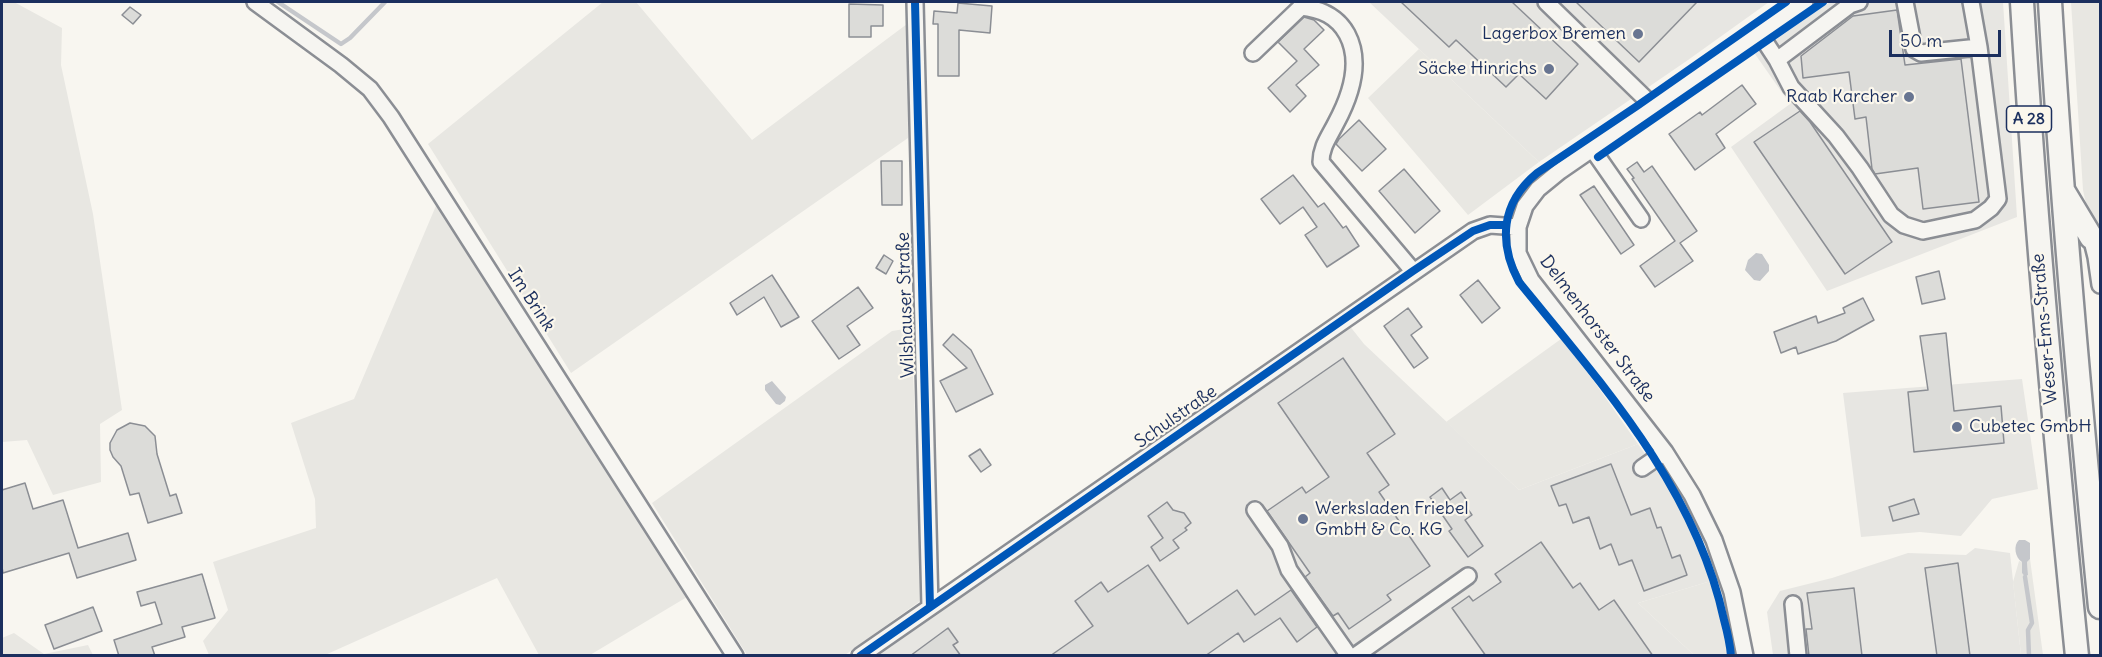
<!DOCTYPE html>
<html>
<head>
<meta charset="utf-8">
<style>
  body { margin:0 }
  #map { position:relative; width:2102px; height:657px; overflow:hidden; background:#f8f6f0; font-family:Delius,sans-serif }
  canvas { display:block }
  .frame { position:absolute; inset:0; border:3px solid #1b2f5e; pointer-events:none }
  .scale { position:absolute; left:1889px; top:30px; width:112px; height:27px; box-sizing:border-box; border:3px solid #1b2f5e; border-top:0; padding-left:8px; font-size:18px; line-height:21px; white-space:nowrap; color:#1b2f5e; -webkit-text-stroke:4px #fbf7ec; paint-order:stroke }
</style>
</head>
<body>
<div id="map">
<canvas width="2102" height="657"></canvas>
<div class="frame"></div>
<div class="scale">50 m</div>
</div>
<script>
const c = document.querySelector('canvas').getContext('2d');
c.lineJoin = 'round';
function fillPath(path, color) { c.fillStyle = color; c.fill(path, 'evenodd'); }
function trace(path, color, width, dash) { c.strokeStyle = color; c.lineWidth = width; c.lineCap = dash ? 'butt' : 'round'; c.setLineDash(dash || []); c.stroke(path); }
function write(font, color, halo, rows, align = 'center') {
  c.font = font + ' Delius,sans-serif'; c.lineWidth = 4.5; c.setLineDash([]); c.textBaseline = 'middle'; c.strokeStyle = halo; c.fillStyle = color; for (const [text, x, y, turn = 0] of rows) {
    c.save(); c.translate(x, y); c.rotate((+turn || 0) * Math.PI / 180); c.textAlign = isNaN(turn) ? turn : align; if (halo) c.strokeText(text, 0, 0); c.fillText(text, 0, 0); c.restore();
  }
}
const built = new Path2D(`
  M1369 2H1769L1688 60 1539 162Z
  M1830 2H2003L2017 217 1827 291 1731 147 1790 104 1755 54Z
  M1349 325 1364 344 1519 490 1638 444 1681 505 1698 544 1711 581 1638 603 1694 655 873 656Z
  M2022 379 2038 489 1992 499 1961 536 1920 532 1861 537 1843 393Z
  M1975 548 2010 553 2021 655H1773L1767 612 1780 591 1832 578 1908 553 1966 555Z`);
const green = new Path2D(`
  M2 2H14L62 28 61 65 93 214 122 410 100 424 101 482 53 495 27 440 2 442Z
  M603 2H636L752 140 907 24 908 138 571 373 428 144Z
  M2071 2H2100V230L2088 213 2083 190Z
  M1419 49 1539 162 1468 215 1368 98Z
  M438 201 687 597 590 655H539L497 578 325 655H209L203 641 228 610 213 562 316 528 315 499 291 423 354 399Z
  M911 328 923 599 845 655H747L652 503 892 331Z
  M1561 339 1593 380 1638 444 1519 490 1446 422Z
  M2030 559 2043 655H2021L2013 582 2019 561 2022 562V573L2025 577 2028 575 2027 562Z
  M1711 581 1724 627 1728 655H1694L1638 603Z
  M14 633 44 654 88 645 93 655H2V638Z`);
const water = new Path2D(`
  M1756 253 1762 254 1769 265V271L1760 281 1754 280 1745 270 1748 260Z
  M772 381 786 397 785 401 780 405 776 404 765 390V385Z
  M2019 540H2025L2030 543V559L2027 562 2028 575 2025 577 2022 573V562C2015 558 2013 545 2019 540Z`);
const stream = new Path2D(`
  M278 2 341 44 350 38 385 2
  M2025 577 2032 623 2028 630 2029 656`);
const building = new Path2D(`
  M1401 2H1512L1578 64 1546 99 1519 74 1506 87 1456 40 1449 47Z
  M1576 2H1697L1639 62Z
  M958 3 992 6 990 33 959 30V76H938V24H933L934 11 957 13Z
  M849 4 883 5V26H871V37H849Z
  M130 7 141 15 133 24 122 15Z
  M1897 10 1905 65 1961 59 1979 202 1923 209 1918 168 1875 174 1872 169 1866 117 1855 119 1849 72 1803 78 1801 56 1853 16Z
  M1304 17 1314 20 1324 30 1304 49 1319 65 1296 85 1306 96 1290 112 1268 88 1297 61 1278 42Z
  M1742 85 1756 104 1716 134 1725 148 1695 170 1669 134 1700 112 1702 115Z
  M1800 111 1810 122 1892 242 1845 274 1754 142Z
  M1359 120 1386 149 1362 171 1336 144 1339 139Z
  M881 161H902V205H882Z
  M1637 162 1644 172 1652 166 1697 231 1680 243 1693 261 1655 287 1640 266 1675 241 1632 179 1634 178 1627 169Z
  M1404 169 1440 211 1415 233 1379 191Z
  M1293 175 1318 207 1324 203 1343 228 1346 226 1359 246 1327 267 1305 235 1317 227 1303 207 1280 224 1261 199Z
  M1594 186 1634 245 1621 254 1580 195Z
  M884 255 893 261 886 274 876 268Z
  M1939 271 1945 299 1922 304 1916 277Z
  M772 275 799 317 781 327 764 297 737 315 730 303Z
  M1478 280 1500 308 1482 323 1460 295Z
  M858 287 873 308 847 326 860 345 839 359 812 321Z
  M1863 298 1874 320 1836 341 1798 354 1796 347 1781 353 1774 332 1816 316 1818 323 1845 313 1843 308Z
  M1408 308 1422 327 1411 335 1428 358 1414 368 1384 326Z
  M1946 333 1954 411 2001 406 2004 443 1914 452 1908 392 1928 390 1920 336Z
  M953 334 971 350 993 394 956 412 940 381 967 368 943 345Z
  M1343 358 1395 434 1367 453 1389 485 1379 492 1430 566 1387 595 1391 600 1349 629 1338 613 1333 616 1305 577 1310 573 1267 511 1302 487 1306 493 1329 477 1278 403Z
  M130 423 145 426 155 436 157 454 170 496 176 494 182 513 148 523 139 493 130 495 121 466 113 457 110 450V443L117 430Z
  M980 449 991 465 981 472 969 456Z
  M1611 464 1631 515 1650 508 1657 528 1661 527 1672 558 1680 555 1687 575 1644 591 1632 560 1619 565 1611 544 1600 549 1589 517 1573 523 1566 504 1559 506 1551 486Z
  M25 483 33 509 63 500 78 548 128 533 136 560 77 578 69 553 3 573 2 567V490Z
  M1442 488 1450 500 1461 492 1468 502 1465 505 1472 515 1465 520 1483 546 1468 557 1449 531 1452 529 1430 497Z
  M1914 499 1919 514 1893 521 1889 507Z
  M1167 502 1173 510 1184 513 1191 523 1185 528 1187 530 1173 540 1179 548 1160 561 1151 547 1163 538 1148 516Z
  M1541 542 1573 588 1580 583 1599 610 1614 600 1653 656H1486L1452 608 1469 596 1473 601 1501 582 1495 574Z
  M1958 563 1970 656H1937L1925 568Z
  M1148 565 1188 624 1237 590 1255 615 1291 590 1317 627 1297 642 1280 618 1244 642 1238 633 1205 656H1050L1093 626 1075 601 1101 582 1108 592Z
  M202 574 215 618 182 627 185 637 152 647 155 656H119L114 640 162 624 155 602 141 606 137 592Z
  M1854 588 1862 656H1809L1806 629H1812L1807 593Z
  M93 607 102 631 54 649 45 625Z
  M948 628 958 642 953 645 961 656H910Z`);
const minor = new Path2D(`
  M255 2 341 65 370 89 391 117 735 656
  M915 2 930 607
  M1546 2 1654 107
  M1905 2 1914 49 1921 53 1979 47
  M1760 34 1777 60 1850 5 1859 2
  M1253 53 1301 7C1321 9 1337 16 1347 34 1362 62 1350 97 1336 123 1329 137 1321 147 1321 162L1413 271
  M1777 60 1791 87 1836 136 1860 168 1891 215 1904 225 1923 231 1975 220 1991 208 1998 199 1979 47 1971 2
  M1593 150 1641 219
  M2091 237 2096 257 2100 285
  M1642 468 1665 452
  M1255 510 1280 546 1289 570 1349 656
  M1793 604 1798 656
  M860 656 1473 231 1490 225 1518 227
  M1355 656 1468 576
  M1745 656 1732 592 1714 540 1692 495 1665 452 1531 280 1518 253V227L1525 206 1538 189 1560 171 1805 2`);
const highway = new Path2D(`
  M2022 2C2035 220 2055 437 2077 656
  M2050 2C2062 204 2080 405 2100 607
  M2064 192 2091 237`);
const cycleway = new Path2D(`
  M915 2 930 607
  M1598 157 1823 2
  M860 656 1413 271 1473 231 1490 225H1506
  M1731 656C1730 643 1727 631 1724 620 1696 488 1602 384 1519 282 1498 242 1501 203 1537 173L1637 106 1786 2`);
const markers = [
  [1638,34,6,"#687591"],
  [1549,69,6,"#687591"],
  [1909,97,6,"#687591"],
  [1957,427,6,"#687591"],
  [1303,519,6,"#687591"]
];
const shields = [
  [2029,119,45]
];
const shieldNames = [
  ["A 28",2029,119]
];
const poiNames = [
  ["Lagerbox Bremen",1626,34],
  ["Säcke Hinrichs",1537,69],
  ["Raab Karcher",1897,97],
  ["Cubetec GmbH",1969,427,"left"],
  ["Werksladen Friebel",1315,509,"left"],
  ["GmbH & Co. KG",1315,530,"left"]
];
const streetNames = [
  ["Im Brink",531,300,57],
  ["Wilshauser Straße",906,305,-92],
  ["Delmenhorster Straße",1597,329,53],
  ["Weser-Ems-Straße",2045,329,-95],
  ["Schulstraße",1176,417,-35]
];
fillPath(built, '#e7e6e2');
fillPath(green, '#e8e7e2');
fillPath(water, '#c5c7cb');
trace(stream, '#c5c7cb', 4.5);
fillPath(building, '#dcdcd9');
trace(building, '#8b8e94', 1.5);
trace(minor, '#8b8e94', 20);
trace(highway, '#8b8e94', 27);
trace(minor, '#f6f5f1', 15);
trace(highway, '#f6f5f1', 22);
trace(cycleway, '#0057b8', 8);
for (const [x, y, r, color] of markers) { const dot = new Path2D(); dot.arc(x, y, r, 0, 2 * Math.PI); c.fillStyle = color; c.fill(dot); trace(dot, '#fbf7ec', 2); }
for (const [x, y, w] of shields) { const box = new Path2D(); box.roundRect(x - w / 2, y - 13, w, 26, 4.5); c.fillStyle = '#fbf7ec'; c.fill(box); trace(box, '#1b2f5e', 1.5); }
write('bold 16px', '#1b2f5e', null, shieldNames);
write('18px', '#1b2f5e', '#fbf7ec', poiNames, 'right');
write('18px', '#1b2f5e', '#fbf7ec', streetNames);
</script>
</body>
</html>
